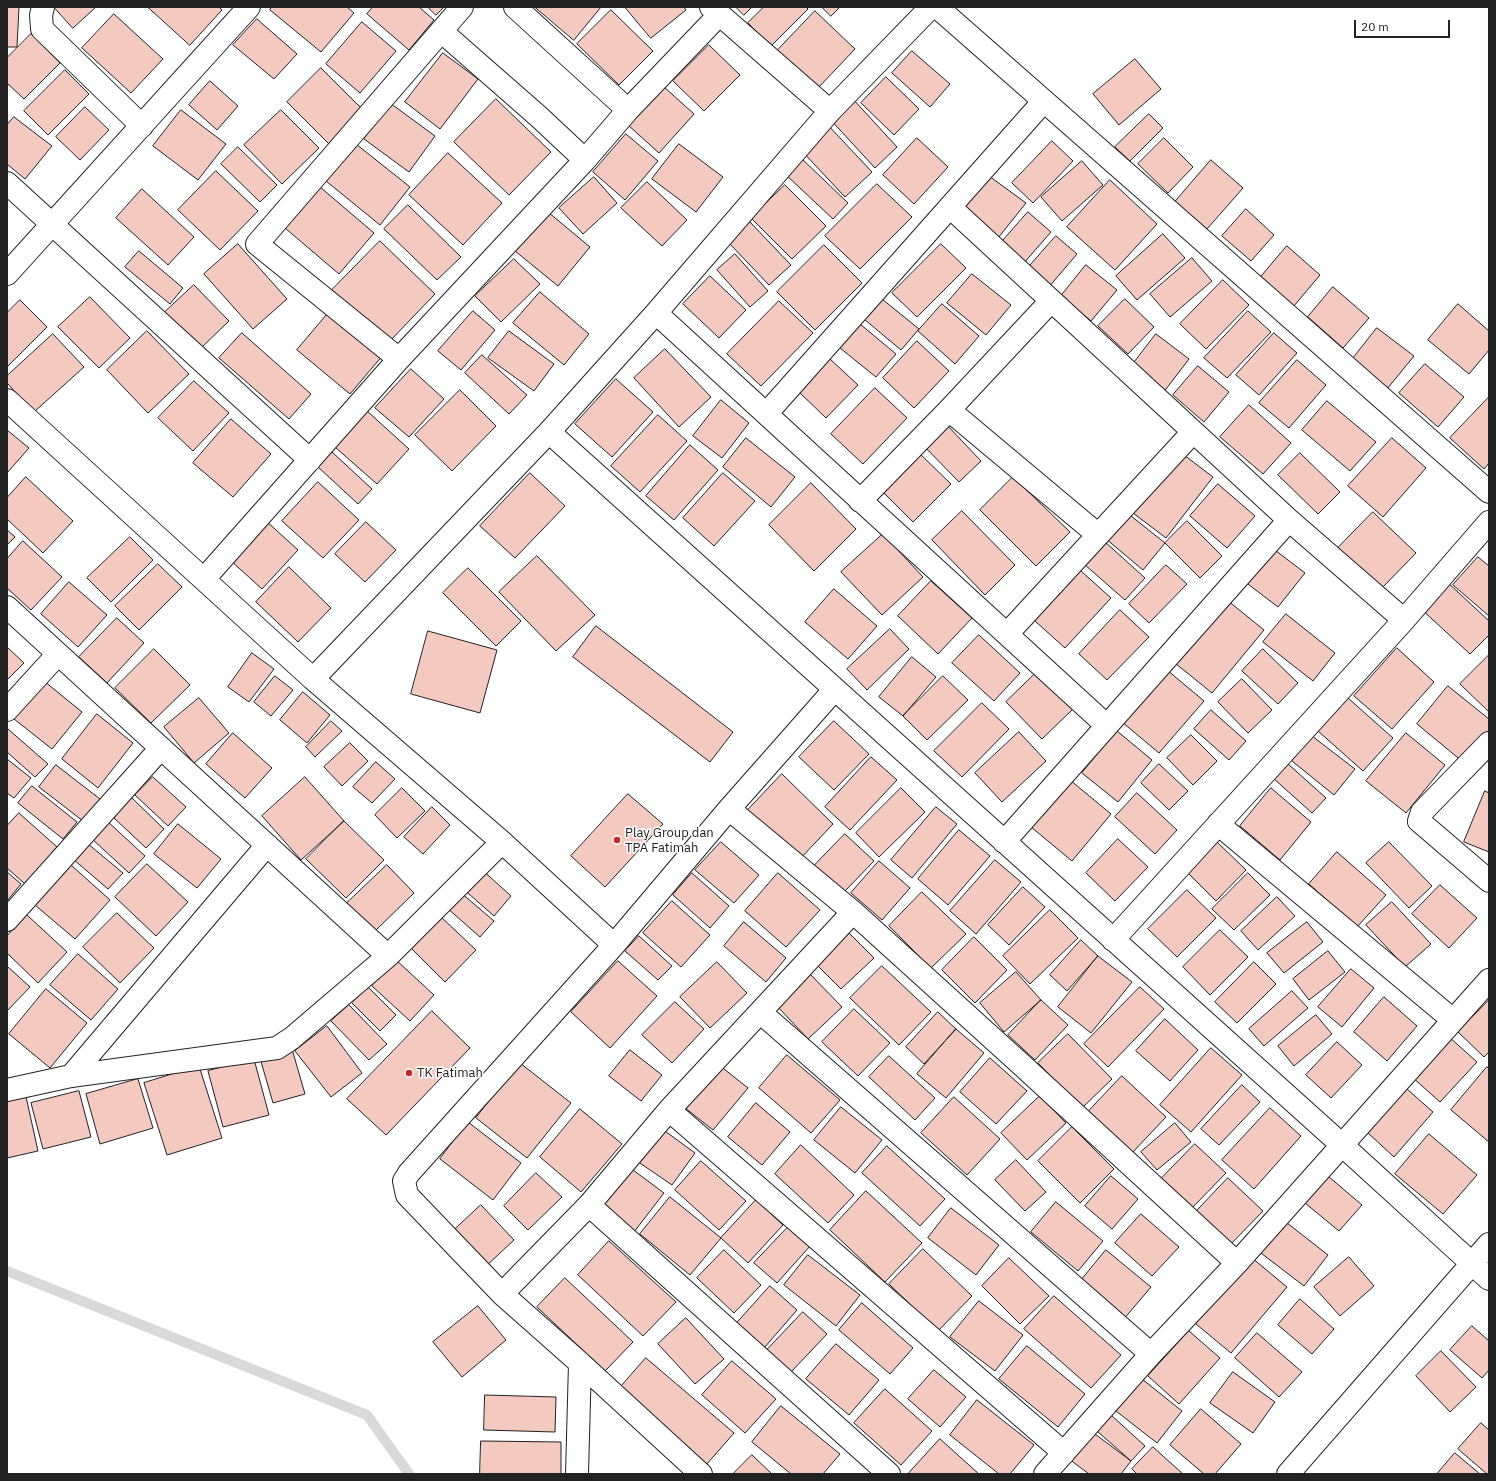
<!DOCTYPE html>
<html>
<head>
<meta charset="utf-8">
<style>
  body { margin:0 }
  #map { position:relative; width:1496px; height:1481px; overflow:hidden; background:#fff; font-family:"IBM Plex Sans",sans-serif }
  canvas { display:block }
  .frame { position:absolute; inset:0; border:8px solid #222; pointer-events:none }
  .scale { position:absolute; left:1354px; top:20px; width:96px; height:18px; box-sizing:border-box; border:2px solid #222; border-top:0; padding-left:5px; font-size:12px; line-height:14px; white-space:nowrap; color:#222; -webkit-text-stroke:3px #fff; paint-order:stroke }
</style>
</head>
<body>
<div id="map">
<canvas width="1496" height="1481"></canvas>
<div class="frame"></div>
<div class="scale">20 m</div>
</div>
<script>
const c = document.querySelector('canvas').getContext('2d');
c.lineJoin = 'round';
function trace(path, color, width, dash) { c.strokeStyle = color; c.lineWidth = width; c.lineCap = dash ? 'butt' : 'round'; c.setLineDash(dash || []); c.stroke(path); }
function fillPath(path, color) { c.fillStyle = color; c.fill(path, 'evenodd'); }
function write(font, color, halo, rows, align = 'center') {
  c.font = font + ' "IBM Plex Sans",sans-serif'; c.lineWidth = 3; c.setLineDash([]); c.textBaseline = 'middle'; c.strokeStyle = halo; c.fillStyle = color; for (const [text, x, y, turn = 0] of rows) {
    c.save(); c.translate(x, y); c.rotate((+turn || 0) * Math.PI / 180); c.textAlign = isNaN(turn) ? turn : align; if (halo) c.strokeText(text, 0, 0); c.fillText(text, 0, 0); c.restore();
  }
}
const stream = new Path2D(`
  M7 1271 367 1415 409 1474`);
const building = new Path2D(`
  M7 7H19L17 47H7Z
  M54 7H96L73 28Z
  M148 7H219L222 10 190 45Z
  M272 7H347L354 13 321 52 270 10Z
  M373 7H419L434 20 409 50 367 14Z
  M428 7H444L436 15Z
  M535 7H601L574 40Z
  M625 7H684L686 10 651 38Z
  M736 7H752L744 15Z
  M764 7H806L808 9 771 46 748 23Z
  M822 7H840L831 16Z
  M611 10 653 51 619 85 577 44Z
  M815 11 855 49 817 89 777 51Z
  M114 14 163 59 131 93 82 48Z
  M257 19 297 54 274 79 233 45Z
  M362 22 396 51 360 93 326 64Z
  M31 34 60 63 24 99 7 83V58Z
  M709 45 740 75 704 111 673 81Z
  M912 51 950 84 930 107 892 73Z
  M443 53 478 79 440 129 405 102Z
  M1135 59 1161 89 1119 125 1093 94Z
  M321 68 363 110 329 144 287 102Z
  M65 70 89 94 48 135 24 111Z
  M886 77 919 109 894 135 861 103Z
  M210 81 238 106 217 130 189 105Z
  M663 86 694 114 659 153 628 125Z
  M852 98 897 147 875 168 829 118Z
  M496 99 551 152 509 195 454 142Z
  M390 103 435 136 409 172 364 139Z
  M85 107 109 130 80 160 56 137Z
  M181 110 226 144 198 180 153 146Z
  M281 110 319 148 282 184 244 145Z
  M1149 114 1163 128 1130 161 1115 147Z
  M14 117 52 146 25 179 7 164V125Z
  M826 123 872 172 845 197 799 148Z
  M626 134 658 161 625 200 593 172Z
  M917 138 948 167 914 204 883 175Z
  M1164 138 1193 167 1168 193 1138 164Z
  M1052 141 1073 161 1033 203 1012 183Z
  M356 144 410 187 380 225 326 181Z
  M679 144 723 177 696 212 652 179Z
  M238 147 277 185 260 202 221 164Z
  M448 153 502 203 463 245 409 195Z
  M800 157 848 203 833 219 784 173Z
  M1211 160 1243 188 1207 229 1175 202Z
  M1082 161 1103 185 1062 221 1041 197Z
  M216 171 258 211 220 250 178 210Z
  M989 176 1026 203 998 238 962 210Z
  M594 177 617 203 583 234 559 208Z
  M1110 180 1157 224 1115 270 1067 227Z
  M647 182 687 220 662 246 621 208Z
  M877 184 912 217 860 269 825 236Z
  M785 185 826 226 792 259 751 218Z
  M320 187 374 233 339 274 285 228Z
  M142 189 194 237 168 265 116 218Z
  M408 205 461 257 437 280 384 229Z
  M1246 209 1274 235 1251 261 1222 236Z
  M548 212 590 247 558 286 515 251Z
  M1028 212 1051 232 1023 264 1000 244Z
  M750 222 791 265 769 285 729 243Z
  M1163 234 1185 258 1137 300 1116 276Z
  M1056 236 1077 254 1048 288 1027 269Z
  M380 241 435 294 388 343 332 290Z
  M238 244 287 299 253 329 204 274Z
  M941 244 966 268 917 317 892 293Z
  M824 245 862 283 815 330 777 292Z
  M1287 246 1320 275 1293 307 1260 278Z
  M139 251 183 288 170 304 125 267Z
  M735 254 768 291 750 307 717 270Z
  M1192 258 1212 281 1170 317 1150 294Z
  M514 259 540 284 501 322 475 296Z
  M1086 265 1117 290 1091 321 1061 296Z
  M972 274 1011 305 986 335 947 303Z
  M710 276 746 310 719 338 683 304Z
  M1223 280 1249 305 1206 349 1180 324Z
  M194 285 229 321 200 349 165 312Z
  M1333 287 1369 318 1343 348 1308 317Z
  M540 292 589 334 564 365 513 323Z
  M90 297 130 338 99 368 58 327Z
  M882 299 919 329 901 350 864 319Z
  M1125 299 1154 327 1128 354 1098 326Z
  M20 300 47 327 7 367V313Z
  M779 301 813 333 761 386 727 354Z
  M942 304 979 336 955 364 918 331Z
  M1458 304 1489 331V350L1469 374 1428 340Z
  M330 311 383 355 350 394 297 350Z
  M473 311 495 330 461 370 438 351Z
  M1248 311 1271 332 1227 378 1204 358Z
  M860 324 896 354 876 377 840 348Z
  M1377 328 1414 356 1387 389 1351 361Z
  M147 331 189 374 148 413 107 370Z
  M509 331 554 364 534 391 488 358Z
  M242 333 311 394 289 419 219 358Z
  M1274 333 1297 353 1259 395 1236 375Z
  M53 334 84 367 34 412 7 383V376Z
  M1156 334 1189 359 1163 393 1130 368Z
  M917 341 949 371 914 408 883 378Z
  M665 349 711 397 679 427 634 378Z
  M482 355 527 395 509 414 465 373Z
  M830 359 858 385 826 418 799 392Z
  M1297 360 1326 385 1289 428 1259 403Z
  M1425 364 1464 397 1438 427 1399 393Z
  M1198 366 1229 392 1204 422 1173 395Z
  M411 369 444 399 409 437 375 408Z
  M616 379 653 412 612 457 575 424Z
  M194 381 229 413 193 451 158 418Z
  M875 388 907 418 863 464 831 434Z
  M460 390 496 426 452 471 415 435Z
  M1489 397V463L1484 469 1450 438Z
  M721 400 749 423 722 458 693 436Z
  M1327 401 1376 442 1350 471 1302 430Z
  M1249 405 1291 443 1263 474 1220 437Z
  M367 411 409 449 377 484 335 447Z
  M658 415 687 441 640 492 611 466Z
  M231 419 271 454 233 497 193 463Z
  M945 423 981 461 959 482 922 444Z
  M7 430 29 448 7 473Z
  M746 438 795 477 771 507 723 467Z
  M1392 438 1426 468 1383 517 1348 486Z
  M690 445 718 470 674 520 646 496Z
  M917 451 951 484 913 522 879 488Z
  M332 452 372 489 358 504 318 467Z
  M1180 452 1213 477 1166 538 1133 513Z
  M1300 453 1340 492 1318 514 1278 475Z
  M530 473 565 506 515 558 480 526Z
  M723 473 755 501 714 546 683 518Z
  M26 477 73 521 43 553 7 519V498Z
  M1013 477 1070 532 1036 566 980 510Z
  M318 482 359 520 323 558 282 521Z
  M811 483 856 529 814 571 769 525Z
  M1218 484 1255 516 1227 548 1190 516Z
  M962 511 1015 565 985 595 932 540Z
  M1126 512 1165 543 1143 570 1105 538Z
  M1373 512 1416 553 1381 589 1338 548Z
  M265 520 298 550 262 589 229 559Z
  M1187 521 1222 556 1200 578 1165 543Z
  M366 522 396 550 365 582 335 554Z
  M7 530 15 537 7 545Z
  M883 534 923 577 882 615 841 572Z
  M130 537 153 560 111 602 87 578Z
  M23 541 62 577 31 610 7 588V559Z
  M1104 541 1145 578 1125 600 1084 564Z
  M1271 547 1305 573 1278 607 1244 581Z
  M537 556 595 615 556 651 499 592Z
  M1478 557 1489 566V616L1453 585Z
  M158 564 182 587 139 630 115 606Z
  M1166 565 1187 584 1149 623 1129 604Z
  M289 567 331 608 298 642 256 602Z
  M468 568 521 621 496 646 443 593Z
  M1081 571 1111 598 1065 648 1035 621Z
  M1445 580 1489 621V635L1470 654 1419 607Z
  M931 581 972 618 938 654 898 616Z
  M69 582 107 615 78 647 41 614Z
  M834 589 877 626 848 659 805 622Z
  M1227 600 1264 630 1212 693 1175 663Z
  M1120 610 1149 637 1107 680 1079 654Z
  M1286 614 1335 653 1313 681 1263 642Z
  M117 618 144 643 107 683 79 657Z
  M596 626 733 732 710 762 573 657Z
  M890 629 909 649 867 690 847 669Z
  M428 631 497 650 480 713 411 694Z
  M979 635 1020 673 994 701 952 663Z
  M7 647 24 663 7 680Z
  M1397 648 1434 682 1392 729 1354 696Z
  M154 649 190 685 151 723 115 688Z
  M1263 649 1298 683 1278 704 1242 671Z
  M252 653 274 669 249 702 228 687Z
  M1489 655V712L1460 684Z
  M912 657 936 677 903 716 879 697Z
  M1167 670 1204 701 1159 753 1122 722Z
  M1037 672 1073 709 1042 739 1006 702Z
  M275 676 293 690 271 716 254 702Z
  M943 676 968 700 927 740 903 716Z
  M1242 679 1272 710 1248 733 1218 702Z
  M44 681 82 712 52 749 14 719Z
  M1448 686 1489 719V731L1463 762 1417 724Z
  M303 692 330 715 307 743 280 720Z
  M199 698 229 733 194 763 164 727Z
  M1348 698 1393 738 1363 771 1318 731Z
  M982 703 1009 729 962 777 934 751Z
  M1211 710 1246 741 1229 760 1194 729Z
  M97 714 133 743 98 788 62 759Z
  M331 721 342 731 315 757 306 747Z
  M834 721 869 754 834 790 799 757Z
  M8 729 48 764 35 777 7 752V731Z
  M1117 731 1152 760 1118 802 1082 773Z
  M1019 732 1046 761 1002 802 975 773Z
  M233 733 272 768 245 798 206 764Z
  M1406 733 1445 765 1406 813 1366 781Z
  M1191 735 1217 761 1193 785 1167 758Z
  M1312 736 1355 769 1334 795 1292 761Z
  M350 743 368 761 342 786 324 767Z
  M871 757 897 780 850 830 825 807Z
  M7 759 31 778 14 798 7 793Z
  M376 762 395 779 372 803 353 787Z
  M1287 763 1326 798 1312 813 1273 778Z
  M1159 764 1188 791 1169 810 1141 783Z
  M56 765 100 799 83 821 39 787Z
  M782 774 833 824 798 861 747 811Z
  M153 777 186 807 168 826 135 795Z
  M305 777 344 821 301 860 262 816Z
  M1070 780 1111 814 1072 861 1031 827Z
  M32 786 77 822 63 839 18 803Z
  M402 788 425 811 397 838 375 815Z
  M901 788 925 812 879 857 856 833Z
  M1271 788 1311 822 1280 860 1240 826Z
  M1485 791 1489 793V852L1464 842Z
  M1137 793 1177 830 1155 854 1115 817Z
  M628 794 663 824 605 887 571 856Z
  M132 798 164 829 146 848 114 818Z
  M432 807 450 825 423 854 404 837Z
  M936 807 957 824 912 878 891 860Z
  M19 813 57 847 25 884 7 868V826Z
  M107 821 145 856 129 873 91 838Z
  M344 821 384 860 346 898 306 859Z
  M178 824 221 859 197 888 154 854Z
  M959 830 990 856 948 905 918 879Z
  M845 834 874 861 843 893 814 866Z
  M1118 839 1148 867 1115 901 1086 873Z
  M1216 841 1246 870 1216 901 1186 871Z
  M721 842 759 875 734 903 695 870Z
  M1389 842 1432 886 1409 908 1366 863Z
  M87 843 123 873 108 889 73 859Z
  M1337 852 1386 895 1357 927 1309 884Z
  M995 860 1021 882 976 934 950 911Z
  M879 861 910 888 882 920 851 893Z
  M147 864 188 902 156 936 115 897Z
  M71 865 110 900 75 939 35 905Z
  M387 865 414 893 375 931 347 903Z
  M479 867 511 896 494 916 461 887Z
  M7 872 21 884 7 901Z
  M692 873 729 906 710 928 673 895Z
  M778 873 820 910 786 947 745 911Z
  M1248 873 1270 895 1234 930 1212 909Z
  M1440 885 1477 918 1449 948 1412 914Z
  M1023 887 1045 907 1009 945 988 925Z
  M1187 890 1216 918 1177 957 1148 929Z
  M460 892 494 921 480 937 446 907Z
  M922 892 966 934 931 968 889 926Z
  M1277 897 1295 916 1258 950 1241 931Z
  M672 901 710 935 681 967 643 933Z
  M1392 902 1431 944 1405 967 1366 925Z
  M1050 910 1078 938 1030 984 1003 956Z
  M117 913 154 948 120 983 83 947Z
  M27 915 67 952 38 983 7 953V936Z
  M440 916 476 950 445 982 410 947Z
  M744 922 786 958 766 982 724 946Z
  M1307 922 1323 942 1284 973 1267 953Z
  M1220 930 1248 957 1210 995 1183 967Z
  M848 932 874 958 841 989 815 963Z
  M639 936 672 966 658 980 625 951Z
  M974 937 1007 970 975 1003 942 970Z
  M1081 940 1098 956 1067 991 1050 975Z
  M1328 951 1345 972 1309 1000 1293 979Z
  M78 954 118 989 91 1020 50 985Z
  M1098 956 1132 982 1091 1033 1058 1007Z
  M396 960 434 995 410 1021 372 986Z
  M618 961 657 996 610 1048 571 1012Z
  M717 962 747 993 710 1028 680 997Z
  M1254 962 1276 984 1237 1023 1215 1002Z
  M7 966 30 987 7 1011Z
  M882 966 931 1012 899 1045 850 998Z
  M1351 969 1374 988 1342 1027 1318 1007Z
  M1016 972 1041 1000 1004 1032 980 1003Z
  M810 974 842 1007 808 1039 776 1005Z
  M368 987 396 1015 380 1031 352 1003Z
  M1140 987 1164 1009 1108 1067 1084 1044Z
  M46 989 87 1023 50 1068 9 1034Z
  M1292 991 1308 1008 1264 1046 1249 1029Z
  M1384 997 1417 1026 1387 1061 1354 1032Z
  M1041 1000 1068 1025 1035 1060 1008 1035Z
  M1489 1000V1052L1484 1057 1458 1032Z
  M675 1002 704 1029 672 1063 642 1035Z
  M349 1005 387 1044 369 1060 331 1021Z
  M854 1009 890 1043 858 1076 822 1042Z
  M432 1011 470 1048 386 1135 347 1099Z
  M938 1012 956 1029 924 1064 906 1047Z
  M1316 1015 1332 1034 1294 1066 1278 1046Z
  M1165 1019 1198 1050 1170 1081 1136 1051Z
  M327 1026 362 1073 331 1097 295 1051Z
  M956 1029 984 1053 946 1098 917 1074Z
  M1068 1034 1112 1079 1082 1108 1038 1063Z
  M1448 1036 1477 1062 1440 1102 1412 1077Z
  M1337 1042 1362 1065 1331 1098 1306 1075Z
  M1211 1048 1242 1075 1191 1132 1160 1105Z
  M292 1049 305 1094 273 1103 260 1058Z
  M630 1050 662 1075 641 1101 609 1076Z
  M787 1055 840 1100 811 1133 759 1088Z
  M889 1056 935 1098 915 1120 869 1077Z
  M990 1058 1027 1091 996 1124 960 1092Z
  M254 1059 269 1115 223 1127 208 1071Z
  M520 1063 571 1103 527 1158 476 1118Z
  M719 1065 748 1088 713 1130 684 1107Z
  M199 1066 222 1138 167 1155 144 1083Z
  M1487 1067 1489 1069V1142L1451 1110Z
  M1122 1076 1166 1117 1131 1154 1088 1112Z
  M138 1079 153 1128 100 1144 86 1094Z
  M1242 1085 1260 1102 1219 1145 1201 1129Z
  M1407 1089 1433 1112 1394 1157 1368 1133Z
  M79 1091 91 1137 43 1149 31 1103Z
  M25 1092 38 1151 7 1158V1096Z
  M1040 1096 1066 1123 1027 1160 1001 1133Z
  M954 1097 1000 1139 967 1175 921 1133Z
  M756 1103 790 1132 762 1165 728 1137Z
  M841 1107 882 1140 855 1173 814 1140Z
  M1270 1108 1301 1136 1254 1189 1222 1160Z
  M580 1109 622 1144 581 1192 540 1157Z
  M468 1122 521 1163 493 1200 440 1159Z
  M1175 1123 1191 1142 1157 1170 1141 1152Z
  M658 1126 695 1153 672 1185 634 1159Z
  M1072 1127 1114 1169 1080 1203 1038 1161Z
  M1429 1134 1477 1175 1443 1214 1395 1174Z
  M1195 1144 1226 1173 1191 1209 1160 1180Z
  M801 1145 854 1195 828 1223 775 1174Z
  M887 1146 945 1199 920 1226 862 1173Z
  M1016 1160 1046 1192 1025 1211 995 1180Z
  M701 1161 746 1201 719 1230 675 1190Z
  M629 1167 664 1193 634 1232 600 1206Z
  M536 1173 562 1197 528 1230 504 1206Z
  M1111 1176 1138 1199 1112 1229 1085 1206Z
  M1328 1176 1362 1205 1339 1231 1305 1203Z
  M1228 1178 1263 1211 1227 1248 1192 1216Z
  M866 1191 922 1243 885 1282 830 1230Z
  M670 1197 721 1238 690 1275 640 1234Z
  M756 1200 783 1225 748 1263 721 1238Z
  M1056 1202 1103 1241 1078 1271 1031 1232Z
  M481 1205 514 1240 484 1268 451 1233Z
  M951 1208 999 1245 976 1275 928 1238Z
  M1141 1214 1179 1247 1152 1276 1115 1243Z
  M1282 1219 1328 1255 1304 1286 1257 1250Z
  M790 1225 811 1245 777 1283 754 1263Z
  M609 1241 676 1302 643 1336 578 1275Z
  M923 1249 972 1296 938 1331 889 1284Z
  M724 1250 761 1285 734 1313 697 1278Z
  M1106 1250 1151 1287 1123 1320 1079 1283Z
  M808 1255 860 1295 836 1326 784 1285Z
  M1349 1257 1374 1286 1340 1316 1314 1287Z
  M1009 1258 1049 1296 1020 1324 982 1286Z
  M1252 1258 1287 1287 1231 1353 1196 1324Z
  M565 1278 633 1342 605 1371 537 1307Z
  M770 1286 797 1310 764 1348 736 1324Z
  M1054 1296 1121 1355 1091 1388 1024 1329Z
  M1300 1299 1334 1329 1312 1354 1278 1325Z
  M979 1301 1023 1335 995 1371 950 1337Z
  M862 1303 913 1348 890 1374 839 1330Z
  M478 1306 506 1340 462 1377 433 1342Z
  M803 1312 827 1334 791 1372 767 1350Z
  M686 1318 724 1359 695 1384 658 1344Z
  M1472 1326 1489 1341V1370L1482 1378 1450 1350Z
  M1189 1331 1220 1358 1179 1404 1148 1376Z
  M1257 1333 1302 1372 1279 1397 1235 1358Z
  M836 1344 879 1380 849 1415 806 1379Z
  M1027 1346 1085 1394 1058 1427 999 1379Z
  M1441 1351 1476 1387 1450 1412 1416 1376Z
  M646 1358 734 1433 706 1465 618 1390Z
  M732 1361 776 1399 745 1433 702 1395Z
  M934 1370 966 1397 940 1427 908 1399Z
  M1233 1372 1275 1402 1253 1433 1210 1403Z
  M1142 1379 1182 1411 1157 1443 1116 1411Z
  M885 1389 932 1431 901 1465 854 1423Z
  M485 1395 556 1397 555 1432 484 1430Z
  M977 1400 1034 1445 1010 1474H999L950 1435Z
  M781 1406 840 1454 823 1474H791L752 1442Z
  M1201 1409 1241 1444 1215 1474H1204L1170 1445Z
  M1111 1415 1145 1446 1131 1461 1097 1431Z
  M1481 1423 1489 1430V1474H1487L1458 1449Z
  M1091 1431 1131 1461 1121 1474H1089L1069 1459Z
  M940 1439 979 1474H908Z
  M481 1441 561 1442V1474H480Z
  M1153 1447 1183 1474H1137L1132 1469Z
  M1455 1453 1480 1474H1437Z
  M752 1455 772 1474H733Z`);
const minor = new Path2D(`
  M43 7 41 15 42 29 142 126
  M515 7 628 110
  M711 7 830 111
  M937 7 1489 492
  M441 31 538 116 585 160
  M7 183 310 460
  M950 207 1289 520 1404 620
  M7 274 249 7
  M656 313 1106 725
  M399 359 257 244 462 7
  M7 400 313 679 502 842 614 945
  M949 410 1097 534
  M767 413 1043 102
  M549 432 1342 1145 1489 1279
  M860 501 949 410 1051 301
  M204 579 399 359 585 160 628 110 719 15
  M7 607 388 956
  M1007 634 1193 432
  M313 679 549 432 656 313 830 111 931 7
  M7 710 58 654
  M1489 743 1422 812 1419 821 1489 881
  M729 809 853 912 1024 1067 1237 1263
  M1218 824 1453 1020
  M1004 842 1289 520
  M7 920 161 748
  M1113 940 1404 620 1489 522
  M760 1012 1151 1354
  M71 1076 267 845
  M7 1090 71 1076 277 1048 292 1038 388 956 502 842
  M669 1110 1064 1453
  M589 1205 889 1474
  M502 1294 589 1205 669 1110 853 912
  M580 1363 701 1474
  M577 1474 580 1363 502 1294 407 1195 404 1181 409 1173 614 945 729 809 835 689
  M1045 1474 1151 1354 1237 1263 1489 980
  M1288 1474 1489 1244`);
const markers = [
  [617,840,4,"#c62828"],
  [409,1073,4,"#c62828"]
];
const poiNames = [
  ["Play Group dan",625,833],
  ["TPA Fatimah",625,848],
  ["TK Fatimah",417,1073]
];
trace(stream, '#d9d9d9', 10);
fillPath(building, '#f3c9c0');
trace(building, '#222', 1);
trace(minor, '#222', 24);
trace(minor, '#fff', 22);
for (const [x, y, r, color] of markers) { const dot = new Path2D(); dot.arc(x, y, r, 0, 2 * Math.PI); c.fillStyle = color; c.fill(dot); trace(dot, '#fff', 1.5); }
write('13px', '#222', '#fff', poiNames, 'left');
</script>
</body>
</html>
